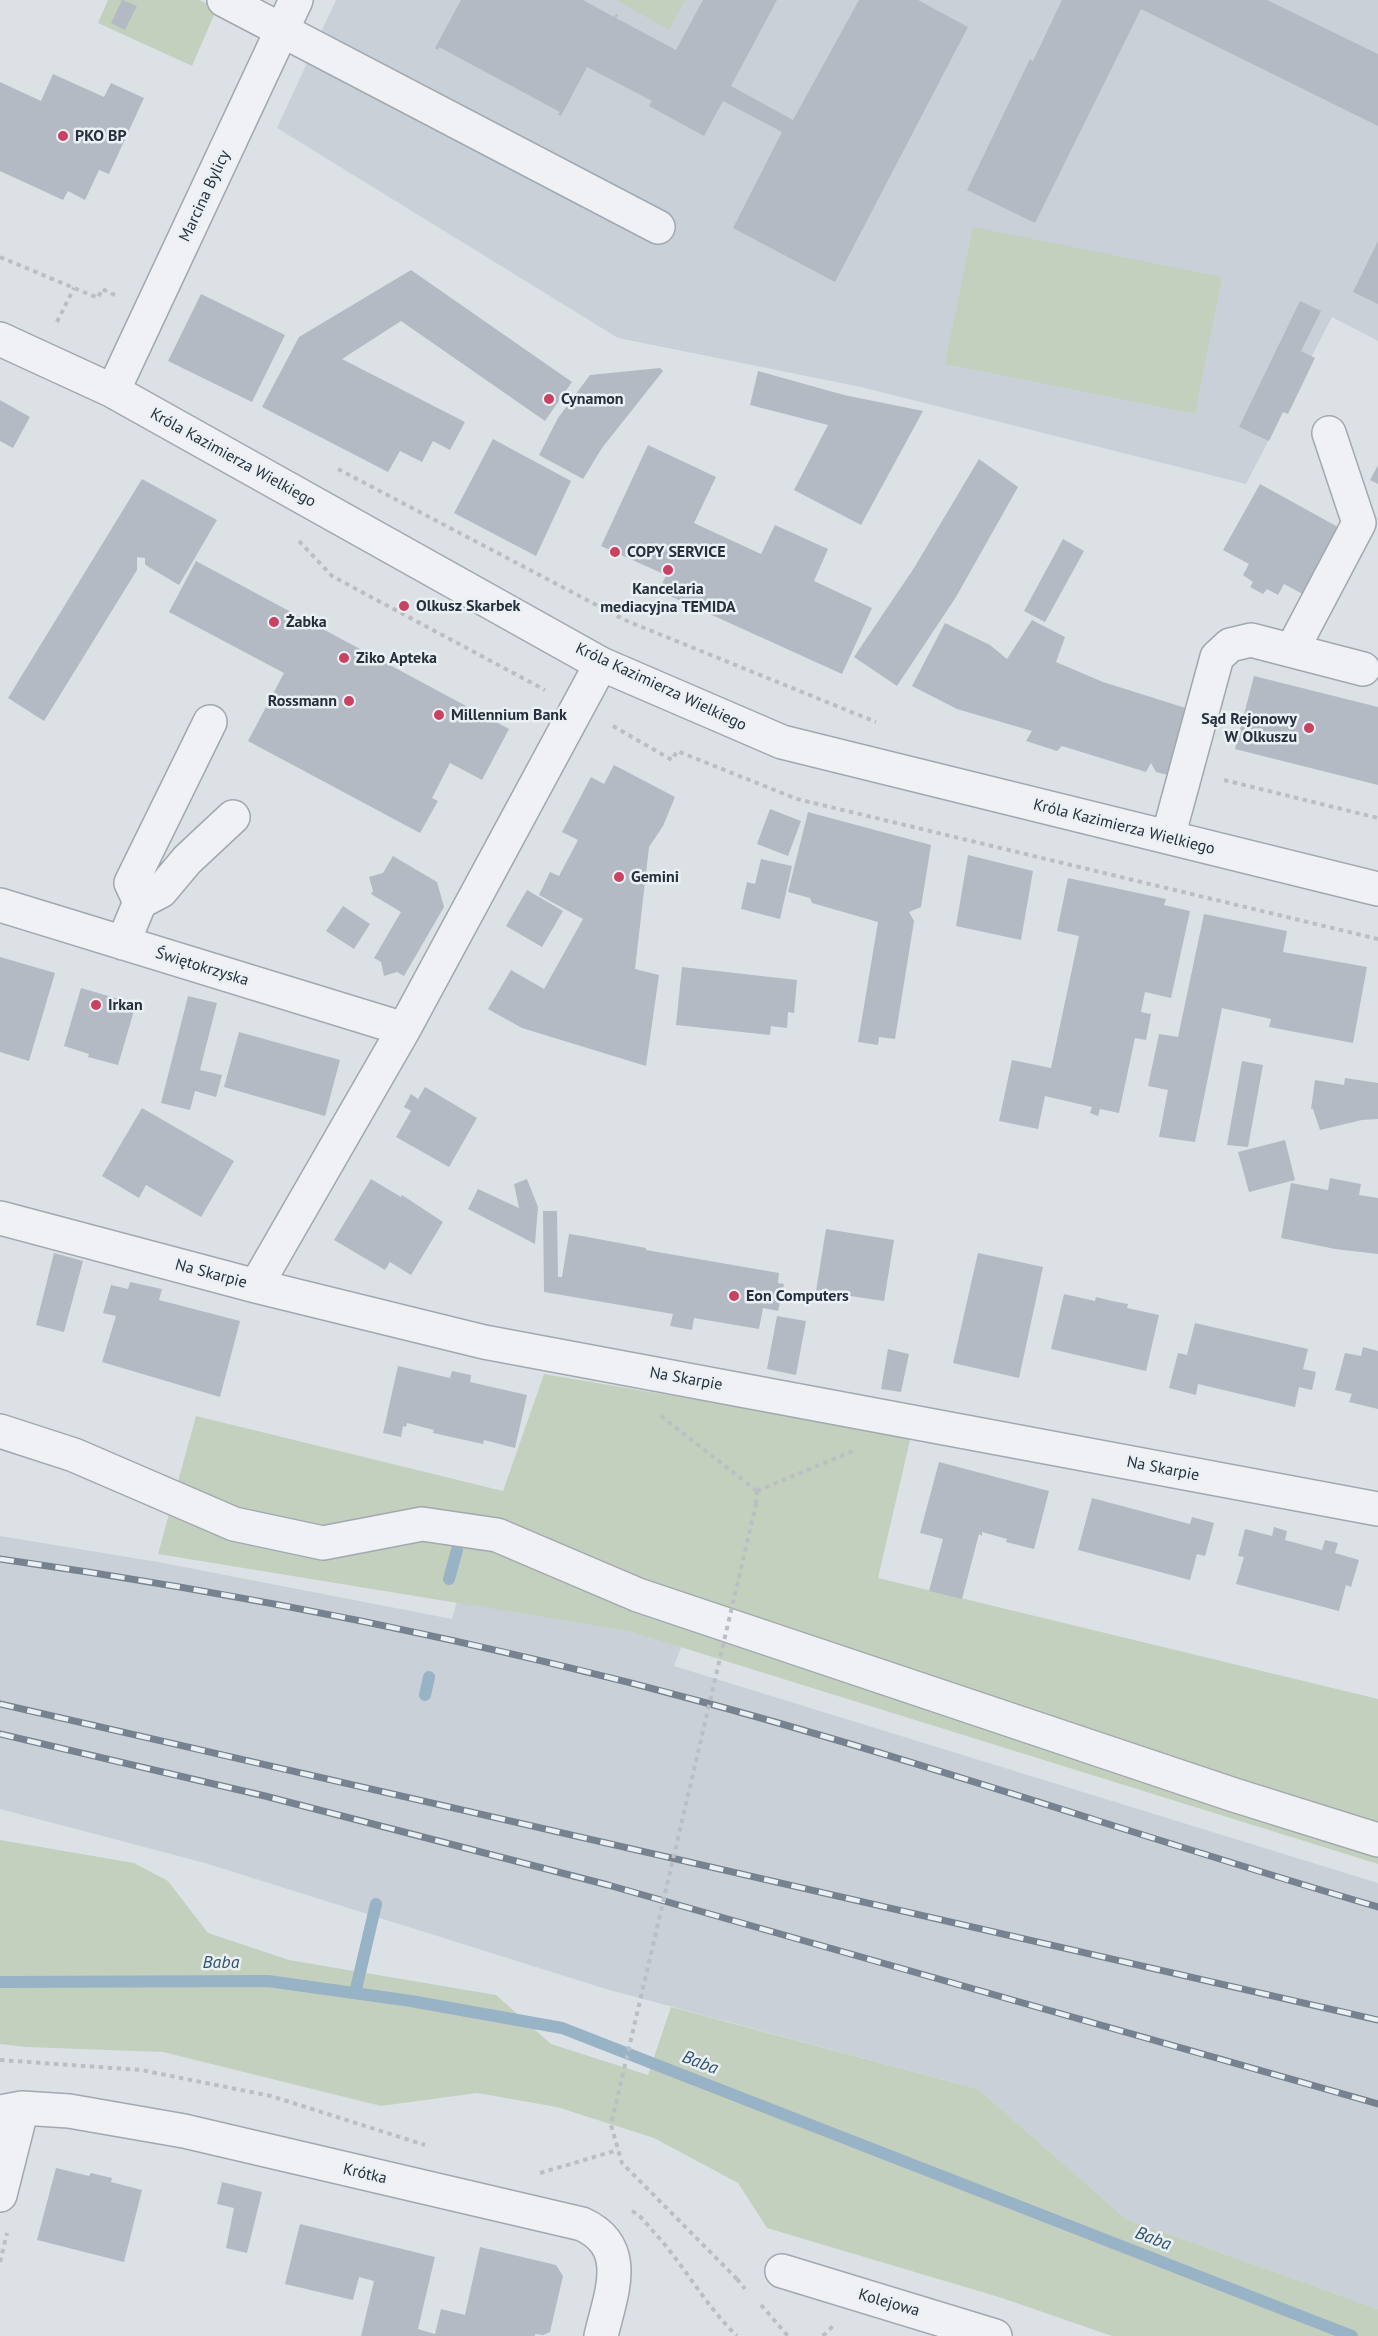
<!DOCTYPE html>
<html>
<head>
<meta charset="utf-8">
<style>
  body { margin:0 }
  canvas { display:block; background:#dce1e6 }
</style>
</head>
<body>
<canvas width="1378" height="2336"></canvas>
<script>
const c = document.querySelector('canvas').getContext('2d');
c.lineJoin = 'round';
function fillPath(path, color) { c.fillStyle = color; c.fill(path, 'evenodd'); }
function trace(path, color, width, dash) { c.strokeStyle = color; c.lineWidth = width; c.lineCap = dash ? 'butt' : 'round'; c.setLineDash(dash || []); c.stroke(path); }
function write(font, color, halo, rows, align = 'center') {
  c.font = font + ' "PT Sans",sans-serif'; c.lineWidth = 5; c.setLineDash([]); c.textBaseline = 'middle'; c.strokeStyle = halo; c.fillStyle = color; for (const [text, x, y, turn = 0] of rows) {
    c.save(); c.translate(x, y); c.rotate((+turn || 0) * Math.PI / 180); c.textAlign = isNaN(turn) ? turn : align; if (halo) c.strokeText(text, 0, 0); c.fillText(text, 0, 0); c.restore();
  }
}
const built = new Path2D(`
  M336 0H1378V341L1332 317 1246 484 861 387 618 338 277 128Z
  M0 1536 158 1562 452 1619 457 1601 684 1640 674 1666 1378 1883V2309L1126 2219 978 2089 606 1989 205 1863 0 1809Z`);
const green = new Path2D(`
  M108 0H199L217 8 192 66 98 23Z
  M616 0H685L669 30Z
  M973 227 1222 277 1195 414 945 364Z
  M544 1374 911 1436 878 1578 1378 1699V1864L629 1631 158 1554 196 1416 503 1491Z
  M0 1840 134 1863 168 1881 208 1933 289 1960 496 1995 551 2044 648 2075 671 2007 978 2089 1126 2219 1378 2309V2336H1112L1002 2298 767 2228 738 2183 654 2138 557 2107 477 2093 381 2106 163 2052 26 2047 0 2044Z`);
const stream = new Path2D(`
  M449 1579 457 1550
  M425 1695 429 1677
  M0 1982 268 1981 411 2001 562 2028 1352 2336
  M355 1993 376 1904`);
const building = new Path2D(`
  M122 0 137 6 125 30 111 23Z
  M461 0H583L614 17 616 14 618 15 616 18 676 50 703 0H777L731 86 793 120 859 0H918L968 27 835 282 733 228 782 132 723 101 704 136 649 106 652 101 587 67 561 116 558 114 560 112 439 47 438 50 435 48Z
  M1062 0H1267L1378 54V126L1141 9 1035 223 967 190 1030 59 1033 61Z
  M53 74 104 97 111 83 144 98 109 174 99 170 85 200 68 191 63 200 0 171V82L41 101Z
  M1378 241V304L1353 292Z
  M411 270 572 382 545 421 401 321 342 359 465 422 450 450 433 441 422 462 400 451 388 472 262 407 299 337Z
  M201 294 285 335 252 402 168 361Z
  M1300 301 1321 311 1301 351 1315 358 1288 414 1283 412 1269 441 1239 427Z
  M660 368 663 371 602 448 583 479 539 455 558 418 590 375Z
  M758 371 844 395 923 411 861 525 794 490 828 425 750 405Z
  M0 400 30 417 13 448 0 441Z
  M493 439 571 481 536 556 454 513Z
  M648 445 716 477 694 523 761 554 775 525 828 549 814 581 872 608 842 674 659 591 666 575 601 546Z
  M979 459 1018 487 956 597 897 686 854 657 914 568Z
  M1378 465V484L1370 480Z
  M142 479 217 520 179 585 147 566 145 564V558L137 557V570L44 721 8 698Z
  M1260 484 1347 532 1310 598 1284 584 1278 595 1267 589 1263 594 1250 587 1253 582 1243 575 1249 564 1223 550Z
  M1063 539 1084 551 1045 622 1024 611Z
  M196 561 509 729 482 780 450 763 432 798 438 801 420 833 248 741 284 673 169 612Z
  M1032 620 1065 637 1056 662 1103 682 1192 710 1168 775 1156 772 1151 763 1146 772 1062 746 1057 751 1026 741 1032 731 957 709 912 686 945 623 990 645 1007 659Z
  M1254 676 1378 707V785L1235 749Z
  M614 765 675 797 663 826 649 847 635 969 659 975 646 1066 522 1028 488 1009 511 970 544 989 583 919 539 895 550 872 559 876 578 840 562 832 591 777 604 784Z
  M770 809 801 821 788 856 757 844Z
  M808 812 931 845 921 907 909 912 914 921 895 1039 879 1037 878 1045 858 1042 878 922 812 903 810 898 788 892Z
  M968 855 1033 871 1021 940 956 926Z
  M393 856 437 882 444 907 404 976 397 972 384 976 381 962 374 958 401 912 371 894 373 891 369 877 383 873Z
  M761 859 792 866 780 919 741 909 747 882 755 884Z
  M1068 878 1166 899 1164 905 1190 911 1171 998 1145 992 1141 1012 1151 1014 1146 1040 1135 1038 1119 1113 1100 1109 1098 1116 1090 1113 1092 1107 1045 1096 1038 1129 999 1121 1012 1060 1051 1068 1079 936 1057 931Z
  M527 890 563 911 542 947 506 926Z
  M343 906 370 924 354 949 326 931Z
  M1204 914 1287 931 1283 952 1367 967 1353 1043 1269 1027 1271 1019 1222 1008 1195 1142 1159 1137 1168 1090 1148 1086 1159 1034 1178 1037Z
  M0 957 55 973 29 1061 0 1052Z
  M682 967 797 980 794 1013 788 1012 787 1028 771 1026 770 1035 676 1025Z
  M81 988 136 1004 118 1065 88 1057 89 1054 64 1046Z
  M188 996 217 1003 200 1070 222 1075 216 1097 195 1091 190 1110 161 1103Z
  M239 1032 340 1060 325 1116 224 1087Z
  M1242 1061 1263 1065 1248 1147 1227 1145Z
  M1345 1078 1378 1083V1119L1362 1120 1320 1130 1313 1109H1311L1315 1080 1344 1085Z
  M425 1087 477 1118 449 1167 396 1137 411 1111 404 1107 411 1094 418 1099Z
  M142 1108 234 1161 201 1217 146 1185 139 1198 102 1176Z
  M1285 1140 1295 1180 1249 1192 1238 1152Z
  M1330 1178 1361 1184 1359 1195 1378 1198V1254L1335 1249 1281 1238 1291 1183 1328 1190Z
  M371 1179 401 1197 402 1195 443 1222 411 1275 390 1262 385 1270 334 1240Z
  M527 1179 538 1207 535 1244 468 1209 478 1189 519 1208 514 1184Z
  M543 1211H557L558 1277H562L569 1234 582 1236 646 1248V1250L779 1273 778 1283 784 1284 778 1311 763 1308 759 1329 694 1318 692 1330 670 1326 673 1314 544 1292Z
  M826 1229 894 1240 884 1301 816 1291Z
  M54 1253 83 1261 64 1332 36 1325Z
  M978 1253 1043 1267 1019 1378 953 1363Z
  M130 1282 162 1289 159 1300 240 1321 220 1397 102 1362 116 1316 103 1313 111 1285 128 1289Z
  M1064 1294 1095 1301 1096 1297 1112 1301 1128 1304 1127 1308 1159 1315 1146 1371 1051 1349Z
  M777 1316 806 1321 796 1375 767 1369Z
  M1195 1323 1308 1349 1303 1369 1316 1372 1312 1390 1299 1387 1295 1407 1198 1384 1196 1395 1169 1388 1178 1353 1187 1355Z
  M1363 1347 1378 1351V1409L1349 1402 1352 1394 1335 1390 1345 1353 1361 1356Z
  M888 1349 909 1354 901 1392 881 1389Z
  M398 1366 450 1378 452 1371 471 1375 470 1382 527 1395 515 1448 484 1440 483 1444 433 1433 434 1430 407 1423 406 1427 403 1426 401 1437 383 1433Z
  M939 1462 1049 1491 1034 1549 1006 1542 1007 1539 982 1532V1536L979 1534 962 1599 929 1591 943 1539 920 1533Z
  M1092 1498 1190 1524 1192 1517 1214 1523 1205 1556 1197 1554 1190 1580 1078 1550Z
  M1274 1527 1287 1531 1285 1540 1322 1550 1325 1540 1338 1543 1335 1553 1359 1560 1351 1587 1346 1585 1339 1611 1236 1584 1244 1557 1238 1556 1245 1529 1272 1536Z
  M56 2168 89 2176 91 2173 112 2178 111 2182 142 2190 124 2262 37 2240Z
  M222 2182 262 2192 247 2253 226 2248 234 2208 217 2204Z
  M300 2224 435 2257 418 2329 435 2334 441 2309 465 2315 480 2247 556 2265 563 2276 550 2332 543 2335 535 2334V2336H361L374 2281 359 2277 353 2300 285 2284Z`);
const path = new Path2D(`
  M0 257 98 298 102 289 117 296
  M57 322 74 288
  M338 469 627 621 876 722
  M299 541 332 576 545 690
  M613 726 672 760 677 751 797 799 1378 939
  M1224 780 1378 818
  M661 1416 757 1491
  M757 1491 853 1451
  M756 1504 757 1491
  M0 2060 141 2070 271 2096 425 2145
  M540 2173 618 2150
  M632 2211C640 2215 646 2223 652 2230 683 2263 704 2304 737 2336
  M0 2262 7 2233
  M737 2279 745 2289
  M761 2305 788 2336
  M823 2336 833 2326`);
const minor = new Path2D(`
  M224 0 658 227
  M0 339 113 391 601 664 782 742 1378 889
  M113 391 296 0
  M1292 650 1359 523 1329 433
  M1168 837 1217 657 1230 645 1251 640 1363 669
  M140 902 161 891 187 860 233 817
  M0 905 404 1029
  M123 943 140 902 131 883 210 722
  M0 1218 256 1286 484 1342 1378 1509
  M256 1286 404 1029 601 664
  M0 1431 74 1455 234 1524 323 1543 422 1524 497 1535 638 1595 1234 1795 1378 1840
  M0 2112 22 2108 69 2111 184 2131 582 2224C632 2247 611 2293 601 2336
  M0 2195 22 2108
  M782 2271 995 2336`);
const rail = new Path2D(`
  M0 1559C241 1593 480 1641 714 1705 937 1766 1156 1842 1378 1907
  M0 1704 1378 2020
  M0 1734 265 1796 608 1885 1378 2104`);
const pathBridge = new Path2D(`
  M737 2279 622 2163 611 2125 756 1504`);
const markers = [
  [63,136,6,"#ca4262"],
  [549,399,6,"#ca4262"],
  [615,552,6,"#ca4262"],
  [668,570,6,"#ca4262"],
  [404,606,6,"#ca4262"],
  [274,622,6,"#ca4262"],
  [344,658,6,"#ca4262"],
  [349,701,6,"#ca4262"],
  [439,715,6,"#ca4262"],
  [1309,728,6,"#ca4262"],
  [619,877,6,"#ca4262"],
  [96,1005,6,"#ca4262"],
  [734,1296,6,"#ca4262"]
];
const poiNames = [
  ["PKO BP",75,136],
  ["Cynamon",561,399],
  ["COPY SERVICE",627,552],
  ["Kancelaria",668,589,"center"],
  ["mediacyjna TEMIDA",668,607,"center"],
  ["Olkusz Skarbek",416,606],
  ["Żabka",286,622],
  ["Ziko Apteka",356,658],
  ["Rossmann",337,701,"right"],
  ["Millennium Bank",451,715],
  ["Sąd Rejonowy",1297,719,"right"],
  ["W Olkuszu",1297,737,"right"],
  ["Gemini",631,877],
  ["Irkan",108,1005],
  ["Eon Computers",746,1296]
];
const streetNames = [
  ["Marcina Bylicy",205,196,-65],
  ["Króla Kazimierza Wielkiego",233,458,29],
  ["Króla Kazimierza Wielkiego",661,687,25],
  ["Króla Kazimierza Wielkiego",1124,827,14],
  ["Świętokrzyska",202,967,17],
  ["Na Skarpie",211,1274,15],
  ["Na Skarpie",686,1379,10],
  ["Na Skarpie",1163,1469,11],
  ["Krótka",365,2174,13],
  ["Kolejowa",889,2303,16]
];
const waterNames = [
  ["Baba",221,1963],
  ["Baba",700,2063,21],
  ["Baba",1153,2239,21]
];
fillPath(built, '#cad0d8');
fillPath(green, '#c4d0be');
trace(stream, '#98b2c6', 12);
fillPath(building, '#b4bac3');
trace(minor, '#a2a8b0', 36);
trace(path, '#bbbfc4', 4, [4.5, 4.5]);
trace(minor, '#eff1f4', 33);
trace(rail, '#76828f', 7);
trace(rail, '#ebf0f4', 4.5, [14]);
trace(pathBridge, '#bbbfc4', 4, [4.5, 4.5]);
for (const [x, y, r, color] of markers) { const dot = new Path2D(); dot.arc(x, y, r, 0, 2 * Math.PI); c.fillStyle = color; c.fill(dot); trace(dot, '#ebf0f4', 2); }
write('bold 16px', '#26303c', '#ebf0f4', poiNames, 'left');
write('16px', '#26303c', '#ebf0f4', streetNames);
write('italic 18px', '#32526e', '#ebf0f4', waterNames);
</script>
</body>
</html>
